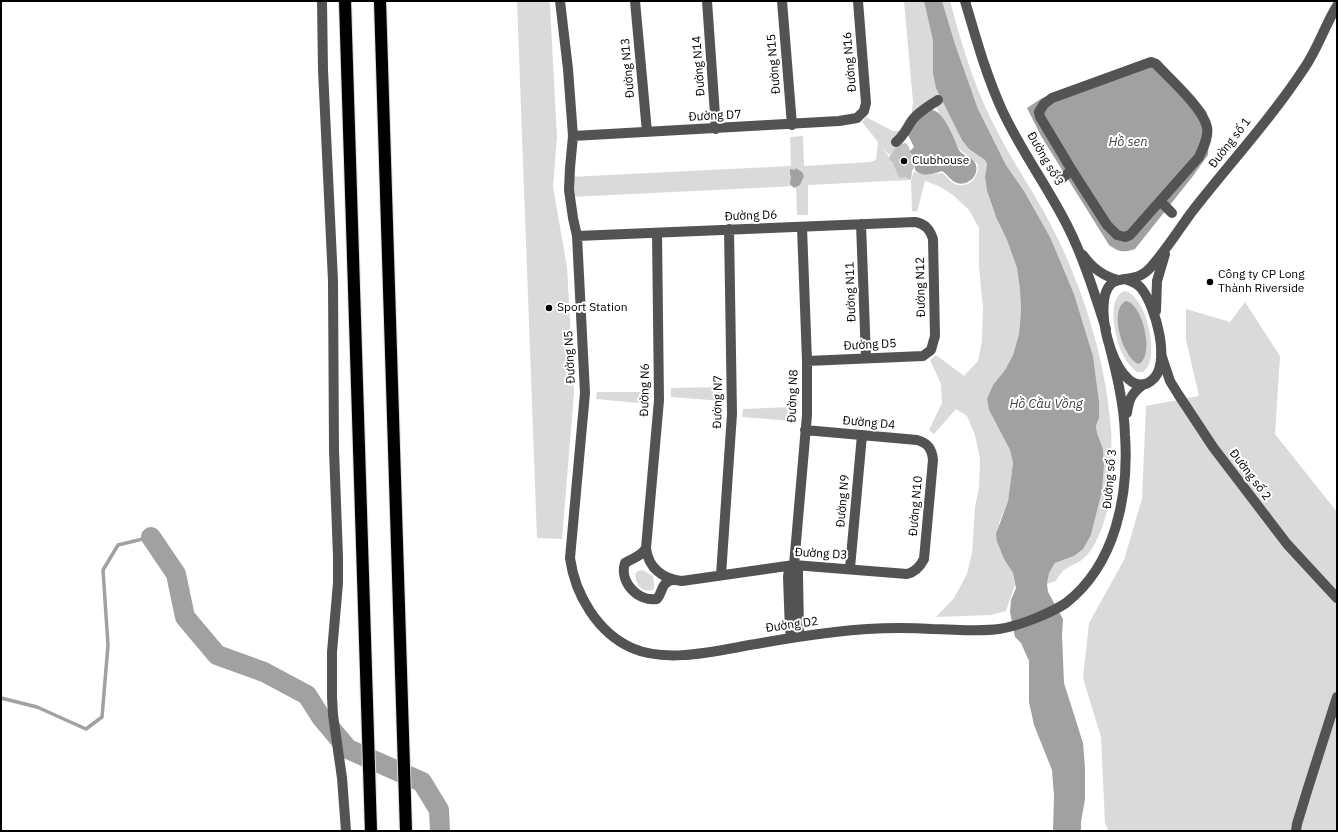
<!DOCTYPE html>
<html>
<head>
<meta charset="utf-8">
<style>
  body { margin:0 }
  #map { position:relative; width:1338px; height:832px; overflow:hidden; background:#fff; font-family:"IBM Plex Sans",sans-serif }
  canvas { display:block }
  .frame { position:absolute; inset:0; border:2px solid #000; pointer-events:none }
</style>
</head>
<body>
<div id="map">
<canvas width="1338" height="832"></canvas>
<div class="frame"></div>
</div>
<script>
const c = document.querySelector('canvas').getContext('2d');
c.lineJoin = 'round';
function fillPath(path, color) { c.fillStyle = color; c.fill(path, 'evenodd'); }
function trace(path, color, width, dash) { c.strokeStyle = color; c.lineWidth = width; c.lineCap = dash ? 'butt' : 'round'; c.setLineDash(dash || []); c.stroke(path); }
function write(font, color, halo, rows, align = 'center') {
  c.font = font + ' "IBM Plex Sans",sans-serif'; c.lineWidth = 4; c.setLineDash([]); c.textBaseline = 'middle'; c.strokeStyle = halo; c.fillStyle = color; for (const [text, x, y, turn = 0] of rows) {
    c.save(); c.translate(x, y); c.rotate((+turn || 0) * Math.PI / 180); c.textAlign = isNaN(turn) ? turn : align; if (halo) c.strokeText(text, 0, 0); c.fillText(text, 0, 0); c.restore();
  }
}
const green = new Path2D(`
  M517 1H549L550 6 557 137 553 187 567 267 574 393 562 539 537 538Z
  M904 1H924L933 41V73L969 149 985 160 987 164 985 177 987 191 994 212 1007 240 1017 268 1020 290 1021 311 1019 334 1013 355 1005 370 993 385 987 399 989 410 1010 450 1013 463 1008 501 999 523 997 542 1004 559 1013 573 1015 585 1006 611 991 615 936 617 954 598 967 574 972 553 975 507 979 488 980 459 975 435 967 416 956 409 934 434 929 430 942 403 941 384 930 360 936 355 964 376 978 361 982 341 983 309 979 267V228L969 210 953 195 939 186 925 181 917 212 912 211 911 181 914 171C922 177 932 174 942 173 947 176 950 182 955 184 969 189 979 177 978 164L958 148 936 107 911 127 905 140 889 155 882 147 893 163 896 161 897 173 911 180 808 185V215H797L796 186 570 197 569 177 791 166 790 137 803 136 804 166 870 162 876 160 878 142 862 122 866 117 893 131H902L911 118 913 102Z
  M942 1H950C961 42 973 83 992 121 1011 161 1038 197 1057 237 1086 297 1106 364 1111 430 1112 441 1111 453 1111 465 1110 487 1110 509 1101 530 1098 538 1093 549 1087 555 1076 568 1067 561 1056 581L1047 584 1049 573 1055 563 1074 556 1091 535 1102 491 1104 466 1103 449 1097 433 1096 426 1099 418V401L1093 356 1074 294 1050 237 1024 191 1006 165 978 109 956 47Z
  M1124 291C1146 293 1162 361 1143 372H1137C1131 367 1126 362 1123 355 1116 341 1105 299 1124 291ZM1118 321H1142L1146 336 1144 358 1127 353 1120 333Z
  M1245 302 1280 356 1275 434 1337 512V831H1109L1105 823 1101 737 1083 678 1089 623 1124 560 1142 499 1146 406 1199 396 1186 340V309L1230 322Z
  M722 387V401L671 397V388Z
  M597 392H649V404L596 399Z
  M792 407V421L742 417 743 409Z
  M643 570 653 576 654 583V589C643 595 636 585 635 574L638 571Z`);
const water = new Path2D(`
  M924 1H942L956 47 978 109 1006 165 1024 191 1050 237 1074 294 1093 356 1099 401V418L1096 426 1097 433 1103 449 1104 466 1102 491 1091 535 1083 549 1074 556 1055 563 1049 573 1047 584 1048 592 1063 619 1062 635 1064 683 1083 743 1085 768V799L1081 822V831H1053L1054 796 1052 770 1034 725 1029 702V661L1021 643 1015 637 1010 612 1011 600 1016 588 1013 573 1004 559 997 542 996 534 1008 501 1013 463 1010 450 989 410 987 399 993 385 1005 370 1013 355 1019 334 1021 311 1020 290 1017 268 1007 240 996 217 987 191 985 177 987 164 985 160 969 149 962 140 936 88 933 73V41Z
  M1145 60 1194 98 1206 111 1210 126 1208 155 1193 176 1135 249C1123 253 1119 252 1109 245L1041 136 1027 108 1042 98Z
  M932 110C944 111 954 139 959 150 962 156 972 156 975 163 981 174 968 187 957 183 951 181 947 174 942 171 933 174 923 178 915 170L914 156 909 152 914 147 907 133C913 123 920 114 932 110Z
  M794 167 802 172 804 176 800 185 794 188 790 184 791 177 790 174V169L796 170Z
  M1126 301C1143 304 1155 356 1139 364 1123 359 1108 309 1126 301Z`);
const stream = new Path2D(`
  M1 698 37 707 86 729 102 717 108 645 103 570 118 545 151 537`);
const river = new Path2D(`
  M151 537 176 574 185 617 217 655 264 672 307 695 321 717 348 749 422 782 439 810 440 831`);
const building = new Path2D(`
  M906 143 909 147 910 151 909 152 918 161 912 171 911 180 905 177 900 178 897 173 893 163 889 159 890 155 894 150 900 144Z`);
const minor = new Path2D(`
  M322 1 323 70 333 281 334 450 338 557V583L332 652V697L333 715 342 778 346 831
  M560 1 568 69 573 136 570 168 569 190 573 218 577 236 585 393 570 558C575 595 598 633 632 648 668 664 719 650 756 644 783 639 809 635 835 632 867 628 900 627 932 629 954 629 977 632 999 629 1012 627 1024 623 1036 618 1046 614 1057 609 1066 603 1116 564 1129 495 1125 435 1124 403 1116 371 1108 340
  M635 1 647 132
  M707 1 716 129
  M782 1 792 125
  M965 1C976 38 986 75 1002 110 1021 151 1048 187 1068 227 1084 259 1095 295 1106 329
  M1151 62 1156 64C1170 79 1203 108 1207 127 1209 137 1203 148 1199 157L1130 235 1125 237 1117 235 1107 225 1073 172 1040 117 1039 112 1044 104 1052 98Z
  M573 136 839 121 857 118 864 111 866 103 858 1
  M896 142C904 136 907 127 913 119 920 111 929 106 938 100
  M1060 180 1072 170
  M1160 201 1172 213
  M861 224 866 358
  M657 233 659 400 646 548C648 568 663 579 682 581L794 565 907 574C915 572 920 567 924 559L933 460C932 449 928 443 917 440L805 430
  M577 236 915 222C926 224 930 230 933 239L935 336 931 350 923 356 807 361
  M1083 255C1092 268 1103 276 1118 280
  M1125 279C1137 278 1144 275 1151 267 1166 250 1178 231 1191 213 1229 164 1271 119 1305 67 1318 48 1325 25 1337 6
  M1125 279C1131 281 1137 283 1141 288 1155 305 1173 365 1151 381 1119 405 1089 305 1111 284 1115 280 1120 280 1125 279Z
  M1156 311 1157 281 1165 254
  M1161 354 1170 381 1178 394 1213 447 1287 544 1337 598
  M1127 413C1129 398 1132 393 1144 384
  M646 548C641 557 634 557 625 563 619 581 637 602 657 599 664 590 660 583 673 580
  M794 565 798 569V574L799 631 798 635 795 637
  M850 568 862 435
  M721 575 732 414 729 229
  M795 637 791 635 790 631 788 577 789 569 794 565 807 415V361L802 227
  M1296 831 1297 824 1308 788 1337 697`);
const highway = new Path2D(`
  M345 1 371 831
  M380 1 406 831`);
const markers = [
  [904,161,4,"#000"],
  [1210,282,4,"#000"],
  [549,308,4,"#000"]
];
const streetNames = [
  ["Đường N16",850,62,-95],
  ["Đường N15",774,64,-95],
  ["Đường N14",699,66,-94],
  ["Đường N13",628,68,-95],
  ["Đường D7",715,116,-3],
  ["Đường số 1",1230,143,-52],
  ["Đường số 3",1045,159,60],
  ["Đường D6",751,216,-2],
  ["Đường N12",921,287,-91],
  ["Đường N11",851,292,-92],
  ["Đường D5",870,345,-3],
  ["Đường N5",570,357,-93],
  ["Đường N6",645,390,-89],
  ["Đường N8",793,396,-88],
  ["Đường N7",718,402,-89],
  ["Đường D4",869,423,5],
  ["Đường số 2",1250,475,53],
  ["Đường số 3",1110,479,-85],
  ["Đường N9",843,501,-85],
  ["Đường N10",916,506,-85],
  ["Đường D3",821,554,3],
  ["Đường D2",792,625,-8]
];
const poiNames = [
  ["Clubhouse",912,161],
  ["Công ty CP Long",1218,275],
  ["Thành Riverside",1218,289],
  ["Sport Station",557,308]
];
const waterNames = [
  ["Hồ sen",1128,142],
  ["Hồ Cầu Vồng",1046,404]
];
fillPath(green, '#dadada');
fillPath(water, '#a1a1a1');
trace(stream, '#a1a1a1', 3.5);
trace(river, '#a1a1a1', 20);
fillPath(building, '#c3c3c3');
trace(highway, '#dbdbdb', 14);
trace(minor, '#535353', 10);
trace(highway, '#000', 12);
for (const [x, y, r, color] of markers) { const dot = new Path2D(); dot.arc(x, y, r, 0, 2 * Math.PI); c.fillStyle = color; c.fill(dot); trace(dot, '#fff', 1.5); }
write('12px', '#000', '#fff', streetNames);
write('12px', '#000', '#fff', poiNames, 'left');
write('italic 13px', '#424242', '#fff', waterNames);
</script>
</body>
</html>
